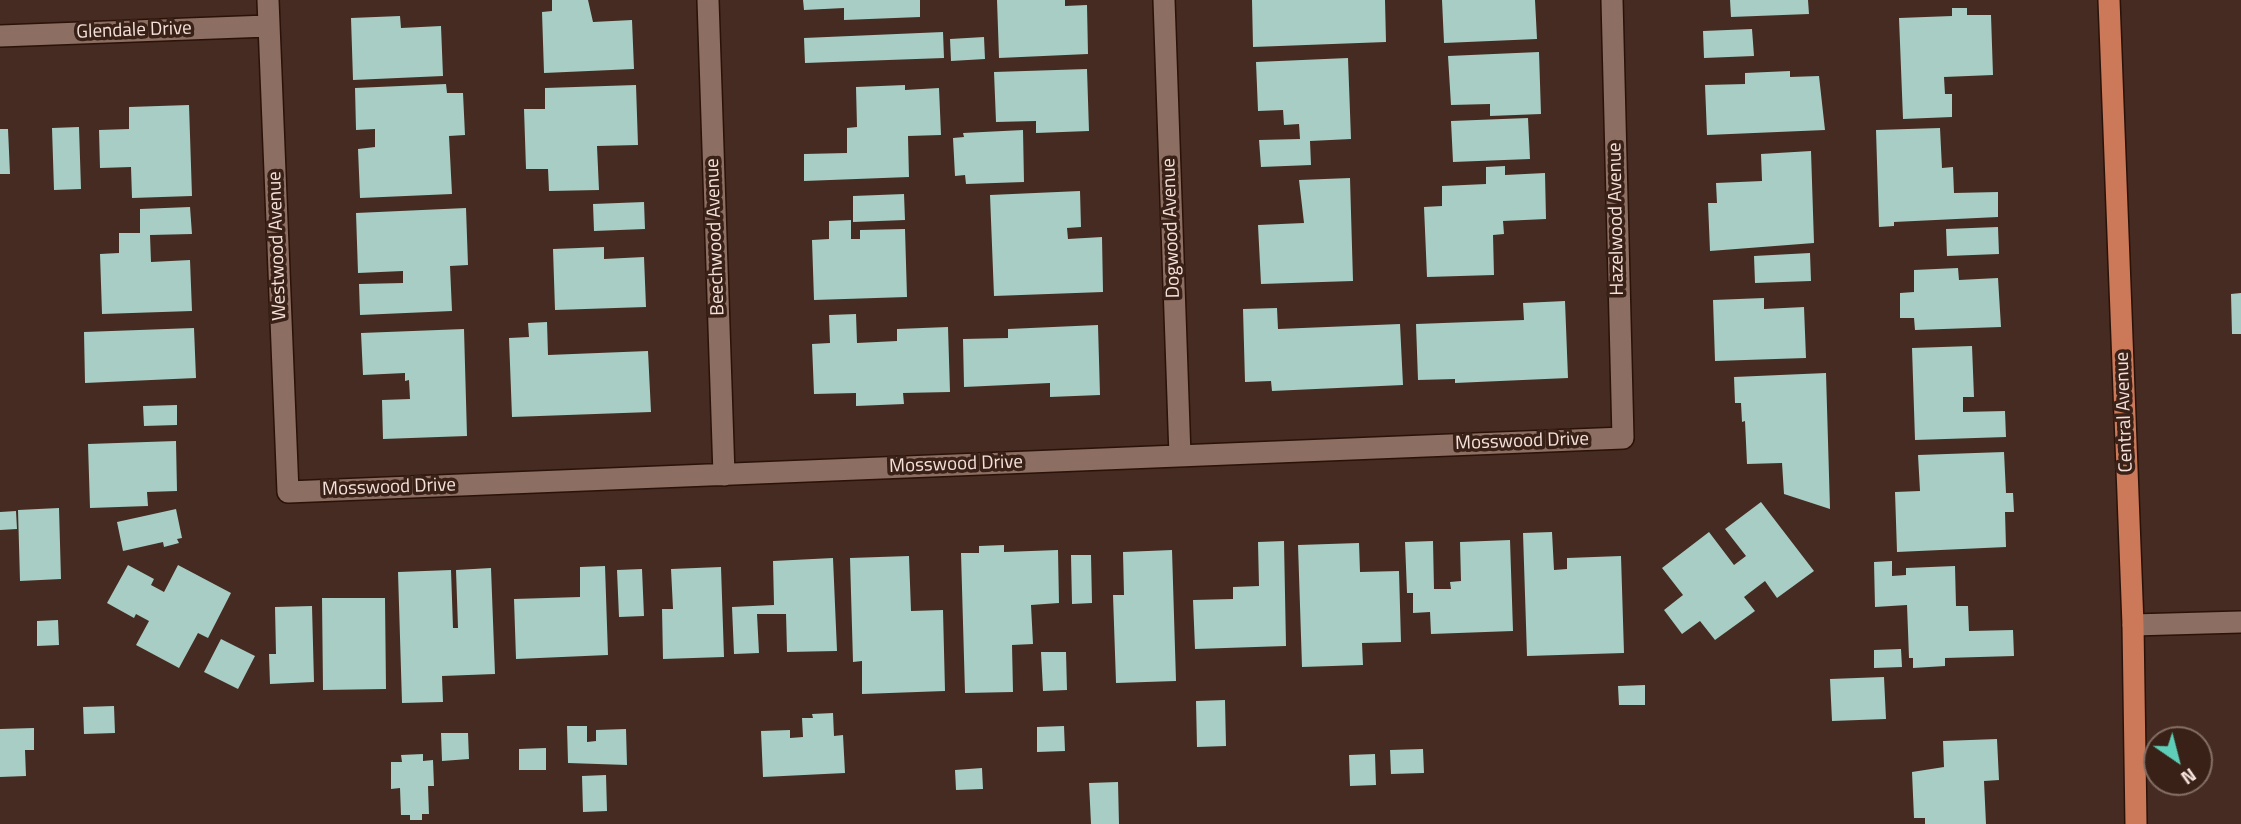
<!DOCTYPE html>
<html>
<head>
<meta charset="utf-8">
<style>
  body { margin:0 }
  #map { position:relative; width:2241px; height:824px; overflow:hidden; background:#452b21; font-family:"Titillium Web",sans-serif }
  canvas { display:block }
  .north { position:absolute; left:2143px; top:726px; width:70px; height:70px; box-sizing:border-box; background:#3a2117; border:2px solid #846e65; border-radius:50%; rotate:145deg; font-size:19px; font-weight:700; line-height:28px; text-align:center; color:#f3e1da }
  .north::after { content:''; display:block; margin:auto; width:24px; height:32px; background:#5eceb8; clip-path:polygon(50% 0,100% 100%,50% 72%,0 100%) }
</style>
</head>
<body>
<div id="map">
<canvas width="2241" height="824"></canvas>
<div class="north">N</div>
</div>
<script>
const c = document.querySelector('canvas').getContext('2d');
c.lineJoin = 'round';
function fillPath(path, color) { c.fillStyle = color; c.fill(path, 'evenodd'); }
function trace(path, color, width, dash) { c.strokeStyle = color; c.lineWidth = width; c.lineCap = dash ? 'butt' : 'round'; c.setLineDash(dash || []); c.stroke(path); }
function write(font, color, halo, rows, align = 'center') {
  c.font = font + ' "Titillium Web",sans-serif'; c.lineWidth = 7; c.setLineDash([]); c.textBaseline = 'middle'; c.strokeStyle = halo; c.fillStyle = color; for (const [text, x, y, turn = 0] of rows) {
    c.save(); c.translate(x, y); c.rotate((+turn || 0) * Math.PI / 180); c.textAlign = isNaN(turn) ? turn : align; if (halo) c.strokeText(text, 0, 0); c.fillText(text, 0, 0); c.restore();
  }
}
const building = new Path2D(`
  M552 0H588L593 22 632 20 634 69 544 73 542 12 552 11Z
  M803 0H920V17L844 20V8L804 10Z
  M997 0H1065V6L1087 5 1088 54 999 58Z
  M1252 0H1385L1386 42 1253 47Z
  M1442 0H1535L1537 39 1444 43Z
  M1730 0H1808L1809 14 1731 17Z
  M1952 8H1967V15H1991L1993 75 1944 77 1945 94H1952V117L1903 119 1899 18 1952 16Z
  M400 16 401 28 441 26 443 76 353 80 351 18Z
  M1752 29 1754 56 1704 58 1703 31Z
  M943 32 944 58 805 63 804 38Z
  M984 37 985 59 951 61 950 39Z
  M1539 52 1541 114 1490 116V104L1451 105 1448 56Z
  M1348 58 1351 139 1310 141 1311 165 1261 167 1259 140 1300 139 1299 124 1284 125 1283 110 1258 111 1256 62Z
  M1087 69 1089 131 1036 133V121L996 122 994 72Z
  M1790 71V77L1819 76 1825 130 1707 135 1705 85 1745 84V73Z
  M446 84 447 93H463L465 135 449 136 452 194 360 198 358 149 375 147V129L356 130 355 88Z
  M636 85 638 145 597 146 599 190 549 191 548 169H526L524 109H545V88Z
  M905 85V90L939 88 941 135 908 136 909 177 804 181V154L847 153V128L857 127 856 87Z
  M189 105 192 196 132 198 131 167 100 168 99 130 129 129V107Z
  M1528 118 1530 159 1453 162 1451 121Z
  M79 127 81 189 54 190 52 128Z
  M1940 128 1942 168 1953 167 1954 193 1998 192V217L1894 222V226L1879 227 1876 130Z
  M0 129H8L10 174H0Z
  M1023 130 1024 182 966 184 965 175 955 176 953 138 964 137 963 133Z
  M1811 151 1814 243 1710 251 1708 203H1717L1716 183 1762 181 1761 154Z
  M1505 166V175L1545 173 1546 219 1503 221 1504 234 1493 235 1494 275 1427 277 1424 207 1442 206V186L1486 184V167Z
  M1350 178 1353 281 1261 284 1258 225 1304 223 1299 180Z
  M1080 191 1081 227 1067 228 1068 239 1102 237 1103 292 994 296 990 195Z
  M904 194 905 220 853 222V196Z
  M644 202 645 229 594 231 593 204Z
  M190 207 192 234 150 235 151 262 190 260 192 311 102 314 100 254 119 253V233H140V209Z
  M466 208 468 265 450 266 452 311 360 315 359 284 403 283V271L358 273 356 213Z
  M851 220V239H860V230L905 229 907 297 814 300 812 240 829 239V221Z
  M1998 227 1999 254 1947 256 1946 229Z
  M604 247V259L644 257 646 307 555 310 553 249Z
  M1810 253 1811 281 1755 283 1754 256Z
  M1958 268 1959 280 1998 278 2001 327 1915 330 1914 318H1900V293L1914 292V270Z
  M2241 293V334H2232L2231 294Z
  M1764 298V309L1804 307 1806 358 1715 361 1713 300Z
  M1565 301 1568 378 1455 383V379L1418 380 1416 324 1524 320 1523 303Z
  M1277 308 1278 329 1400 324 1403 385 1272 391 1271 381 1245 382 1243 309Z
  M856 314 857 343 897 341V329L948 327 950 392 903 393 904 404 856 406V393L814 394 812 344 830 343 829 315Z
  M547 322 548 355 648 351 651 412 512 417 509 338 529 337 528 323Z
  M1098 325 1100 395 1050 397V383L964 387 963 339 1008 338V329Z
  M194 328 196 378 85 383 84 332Z
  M464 329 467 436 383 439 382 400 410 399 409 380 405 381V373L363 375 361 333Z
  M1972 346 1974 397H1963V412L2005 411 2006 437 1915 440 1912 348Z
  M1826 373 1830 509 1784 494 1782 463 1747 464 1745 421 1742 422 1741 403H1735L1734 377Z
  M177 405V425L144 426 143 406Z
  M176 441 177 491 147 492 148 506 90 508 88 444Z
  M2004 452 2006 493H2013L2014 512H2005L2006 547 1897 552 1895 492 1920 491 1918 455Z
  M1761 502 1814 571 1777 598 1765 581 1744 597 1755 611 1715 640 1700 621 1682 634 1664 610 1683 595 1662 568 1709 532 1734 565 1746 556 1725 529Z
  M59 508 61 579 20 581 18 510Z
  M176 509 182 538 177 539 179 543 164 547 163 542 123 551 117 522Z
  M16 511 17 529 0 530V512Z
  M1552 532 1554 570 1567 569V558L1621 556 1624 653 1527 656 1523 533Z
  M1510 540 1513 631 1431 634 1430 612 1413 613V593H1407L1405 542 1433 541 1434 589H1451L1450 582 1461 581 1460 542Z
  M1284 541 1286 646 1195 649 1193 600 1233 599V587L1259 586 1258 542Z
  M1359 543 1360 572 1399 571 1401 642 1362 643 1363 665 1302 667 1298 545Z
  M1004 545V552L1058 550 1059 603 1031 605 1033 644 1012 645 1013 692 965 693 961 553H979V546Z
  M1172 550 1176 681 1116 683 1113 595H1124L1123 552Z
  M1071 555H1091L1092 603 1072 604Z
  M909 556 911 611 943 610 945 691 862 694V661L853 662 850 558Z
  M833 558 837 651 787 652 786 614H757L759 653 734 654 732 607 774 605 773 561Z
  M1892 561V576L1906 575V568L1955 566 1956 606H1968L1969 631 2013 630 2014 656 1945 658V666L1913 668V658H1909L1907 605 1875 607 1874 562Z
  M128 565 154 579 151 585 164 592 178 565 231 593 208 638 198 633 179 668 136 645 149 621 136 614 134 618 107 603Z
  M605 566 608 655 516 659 514 599 580 597V567Z
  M721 567 724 657 663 659 662 609H673L671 569Z
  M491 568 495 674 442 676 443 702 402 703 398 572 451 570 453 628H458L456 570Z
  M642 569 644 616 619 617 617 570Z
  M322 598H385L386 689 323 690Z
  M312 606 314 682 270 684 269 654H276L275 607Z
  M58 620 59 645 37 646V621Z
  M221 639 255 656 238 689 204 672Z
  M1901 649 1902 667 1874 668V650Z
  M1041 652H1066L1067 690 1043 691Z
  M1884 677 1886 719 1832 721 1830 679Z
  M1645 685V705H1619L1618 686Z
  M1225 700 1226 746 1197 747 1196 701Z
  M114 706 115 733 84 734 83 707Z
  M833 713 834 736 843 735 845 773 763 777 761 731 790 730V738L803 737 802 718H813L812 714Z
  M567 726H587V742L596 741V730L626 729 627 765 568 763Z
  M1064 726 1065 751 1037 752V727Z
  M34 728V750H25L26 776 0 777V729Z
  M441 733H468L469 759 442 761Z
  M1997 739 1999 780 1984 781 1986 824H1925V818H1914L1912 772 1944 767 1943 741Z
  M546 748V770H519V749Z
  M1423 749 1424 773 1391 774 1390 750Z
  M423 754V761L433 760 434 786H428L429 814H422V820H410V815H401L400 788 391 789V762H402L401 755Z
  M1375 754 1376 785 1350 786 1349 755Z
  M982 768 983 789 956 790 955 770Z
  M606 775 607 811 583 812 582 776Z
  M1118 782 1119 824H1091L1089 783Z`);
const minor = new Path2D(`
  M268 0 288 492 1623 438 1612 0
  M708 0 724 475
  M1164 0 1180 456
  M0 36 268 26
  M2133 625 2241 622`);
const major = new Path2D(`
  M2109 0 2133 625 2136 824`);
const streetNames = [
  ["Glendale Drive",134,31,-2],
  ["Hazelwood Avenue",1617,219,-91],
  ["Dogwood Avenue",1172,228,-92],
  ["Beechwood Avenue",716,237,-92],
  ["Westwood Avenue",278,246,-92],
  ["Central Avenue",2125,412,-92],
  ["Mosswood Drive",1522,442,-2],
  ["Mosswood Drive",956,465,-2],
  ["Mosswood Drive",389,488,-2]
];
fillPath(building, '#a7cdc4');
trace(minor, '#2a1209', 24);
trace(major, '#2a1209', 24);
trace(minor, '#8c6e62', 21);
trace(major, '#cb7958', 21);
write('19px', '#f3e1da', '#3a2117', streetNames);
</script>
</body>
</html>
